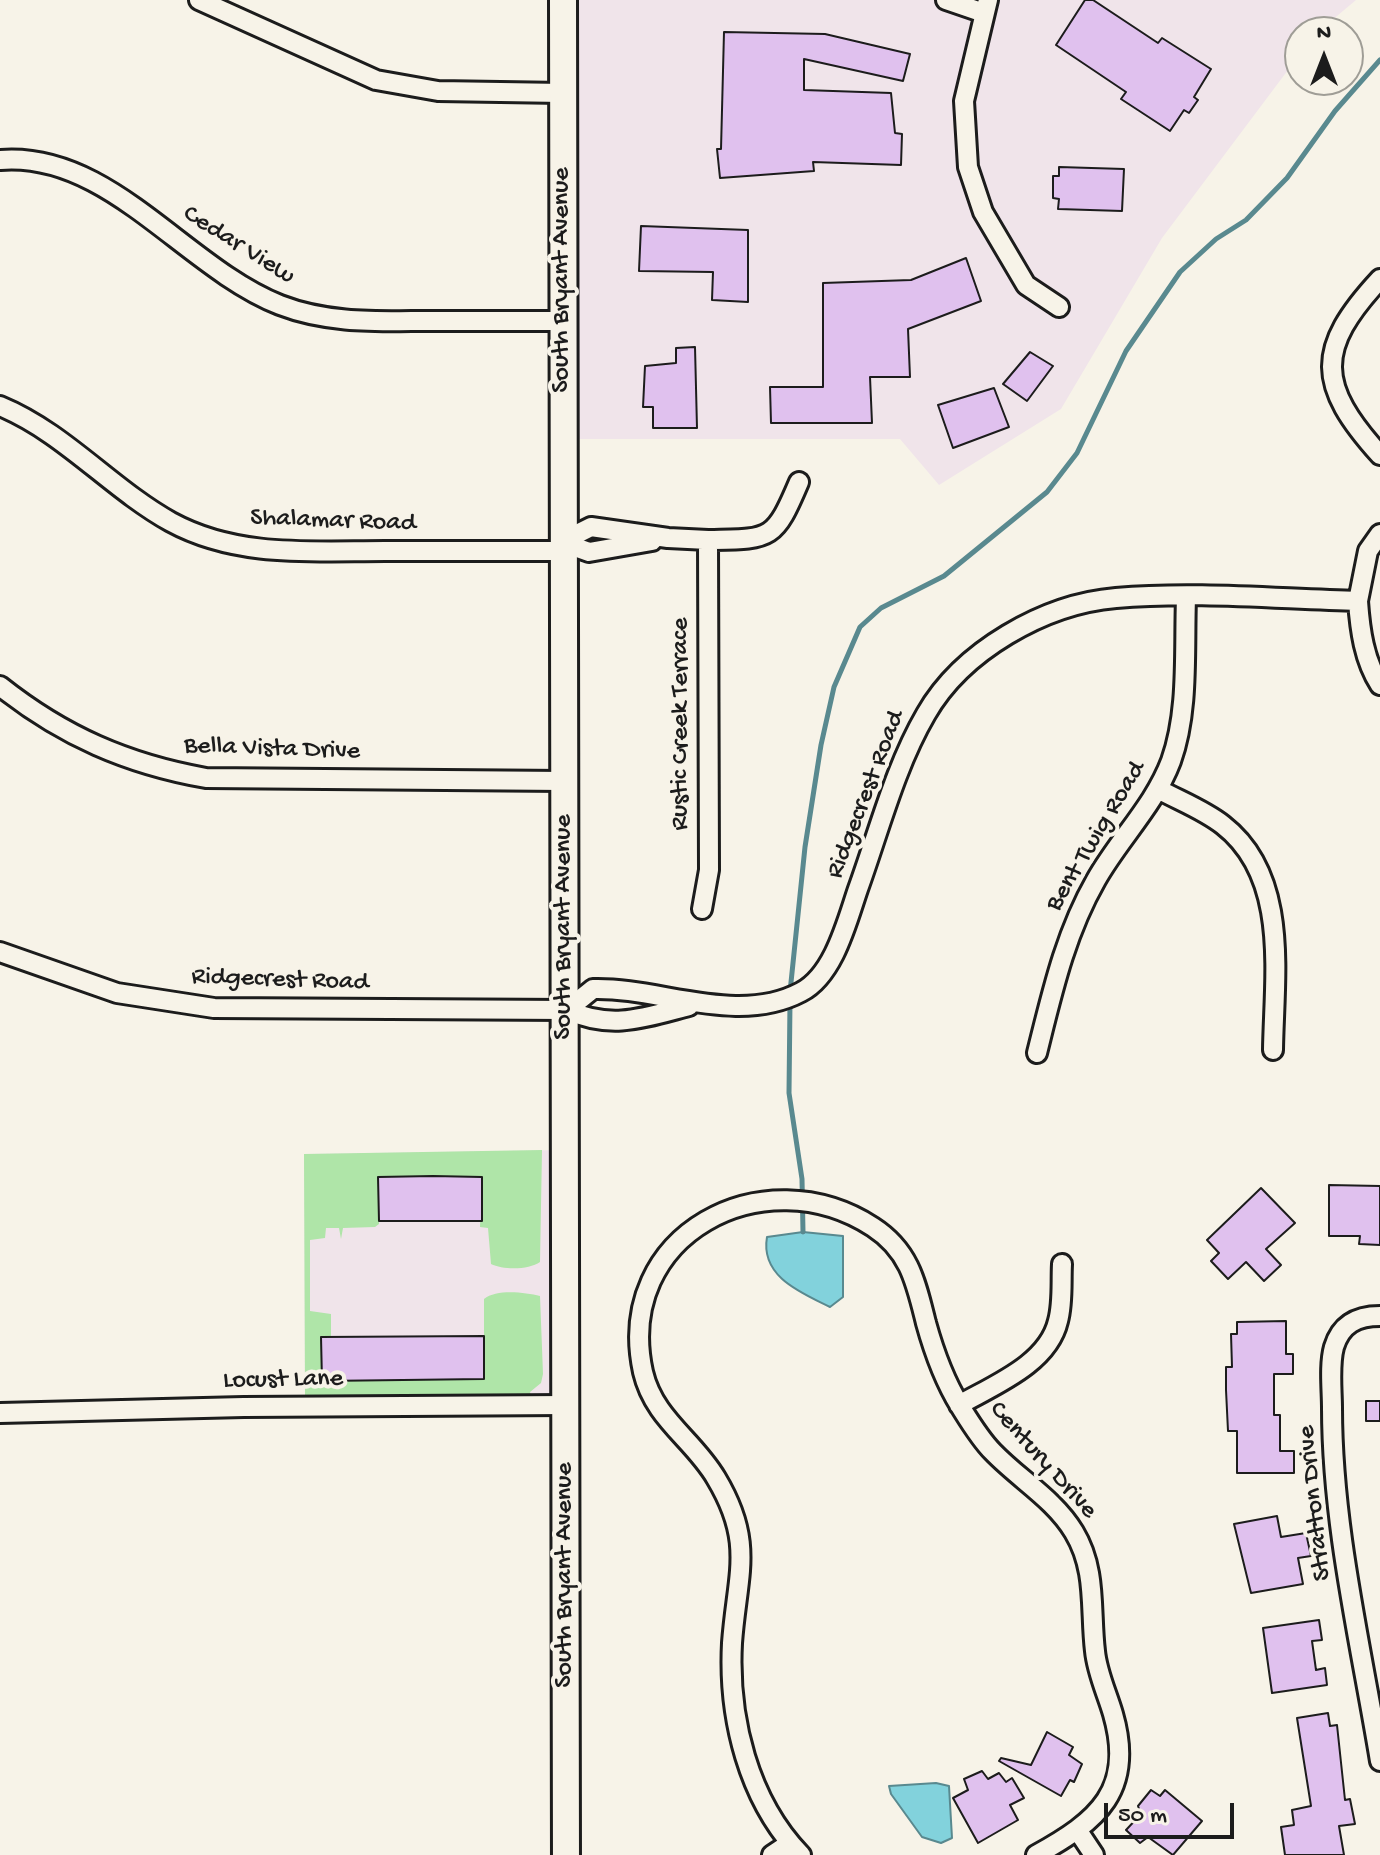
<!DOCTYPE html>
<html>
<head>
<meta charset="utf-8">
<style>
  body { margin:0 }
  #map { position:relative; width:1380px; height:1855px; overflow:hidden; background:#f7f3e8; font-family:"Gochi Hand",sans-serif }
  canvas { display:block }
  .north { position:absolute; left:1284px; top:16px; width:80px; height:80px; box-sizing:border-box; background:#f7f3e8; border:2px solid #9f9d96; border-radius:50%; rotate:0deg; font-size:22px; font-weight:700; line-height:32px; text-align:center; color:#1c1c1c }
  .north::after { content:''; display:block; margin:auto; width:28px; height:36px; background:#1c1c1c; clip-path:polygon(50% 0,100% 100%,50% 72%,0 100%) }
  .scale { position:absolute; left:1104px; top:1803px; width:130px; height:36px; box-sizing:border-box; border:4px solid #1c1c1c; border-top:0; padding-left:10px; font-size:24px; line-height:28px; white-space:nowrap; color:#1c1c1c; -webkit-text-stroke:6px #f7f3e8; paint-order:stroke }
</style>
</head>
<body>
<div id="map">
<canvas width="1380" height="1855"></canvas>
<div class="north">N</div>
<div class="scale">50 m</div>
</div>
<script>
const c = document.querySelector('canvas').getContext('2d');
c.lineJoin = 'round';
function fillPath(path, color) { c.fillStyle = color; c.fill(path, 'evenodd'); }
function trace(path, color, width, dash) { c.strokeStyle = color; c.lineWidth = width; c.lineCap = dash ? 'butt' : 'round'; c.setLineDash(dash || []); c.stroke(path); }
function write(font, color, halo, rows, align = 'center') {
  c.font = font + ' "Gochi Hand",sans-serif'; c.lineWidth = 8; c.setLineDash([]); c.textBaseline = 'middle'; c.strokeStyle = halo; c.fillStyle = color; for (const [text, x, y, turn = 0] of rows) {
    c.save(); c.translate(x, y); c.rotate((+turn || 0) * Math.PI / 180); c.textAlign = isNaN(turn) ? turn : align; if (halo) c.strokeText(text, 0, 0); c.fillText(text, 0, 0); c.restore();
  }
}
const built = new Path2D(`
  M563 0H1356L1318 32H1300V54L1162 238 1061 409 939 485 900 439H562Z
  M566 1150V1405L305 1407 304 1154Z`);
const green = new Path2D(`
  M542 1150 540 1262C529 1270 503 1270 491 1264L488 1228 480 1227 482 1177H379V1224L375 1227 343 1228 341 1239 339 1228H326L325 1238 310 1240V1311L331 1314V1337H321L322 1381H367V1337H373V1379H484V1299C496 1289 524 1292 540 1296L543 1374 541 1383 530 1392 531 1396 305 1397 304 1154Z`);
const water = new Path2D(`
  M803 1232 843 1236V1297L830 1307C802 1293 760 1277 767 1237Z
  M936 1783 949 1786 952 1838 941 1843 922 1837 891 1794 889 1786Z`);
const stream = new Path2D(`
  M790 992 805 847 821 745 834 687 860 627 881 608 944 576 1047 492 1077 453 1126 351 1180 272 1216 239 1246 220 1287 178 1335 111 1380 60
  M790 1002 789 1093 802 1179 803 1232`);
const building = new Path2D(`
  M1085 0H1093L1158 43 1162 38 1211 69 1194 97 1198 100 1189 113 1184 110 1170 131 1121 99 1126 92 1056 45Z
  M724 32 825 34 910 54 903 81 804 59V90L891 93 895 133 902 134 901 165 813 162 814 171 720 178 717 149H721Z
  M1059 167 1124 169 1122 211 1058 209 1059 199 1053 198V176H1059Z
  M641 226 748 230V302L712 300 713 272 639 271Z
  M966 258 981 301 908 329 910 377H870L872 423H771L770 387H823V283L911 280Z
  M695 347 697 428H653V407H643L645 366 676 363V348Z
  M1030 352 1053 366 1027 401 1003 384Z
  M994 388 1009 427 953 448 938 405Z
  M433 1176 482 1177V1221H379L378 1177Z
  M1329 1185 1380 1186V1245L1359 1244 1360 1236H1329Z
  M1261 1188 1295 1223 1266 1249 1281 1265 1264 1281 1246 1262 1228 1279 1211 1261 1219 1253 1207 1240Z
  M1286 1321V1354H1293V1374H1274V1415H1280V1451H1294V1473H1237V1431H1228L1226 1390V1367H1232L1231 1334H1237V1322Z
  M484 1336V1379L322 1381 321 1337Z
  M1366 1401H1380V1421H1366Z
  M1277 1516 1281 1537 1306 1533 1311 1556 1298 1558 1303 1584 1251 1593 1234 1524Z
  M1319 1620 1322 1640 1312 1641 1316 1670 1325 1668 1327 1685 1272 1693 1263 1628Z
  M1328 1713 1330 1726 1337 1725 1345 1800 1350 1799 1355 1824 1339 1826 1344 1855H1285L1281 1827 1294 1825 1292 1810 1311 1806 1297 1718Z
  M1047 1732 1073 1747 1069 1755 1082 1764 1074 1782 1070 1780 1061 1796 999 1761 1001 1758 1031 1765Z
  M982 1771 988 1779 999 1773 1006 1782 1012 1778 1024 1798 1010 1805 1018 1820 978 1843 953 1798 968 1790 964 1779Z
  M1151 1790 1160 1796 1165 1790 1202 1821 1173 1855 1148 1837 1140 1843 1126 1830 1141 1814 1138 1806Z`);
const street = new Path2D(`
  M199 0 376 80 438 91 563 93
  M946 0 984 13
  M988 0 964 101 968 167 983 212 1026 285 1059 307
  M0 160C109 151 184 267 280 305 329 324 379 321 430 321 475 321 519 321 564 321
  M1380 279C1315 349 1317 385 1380 455
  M0 406C65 433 110 488 171 522 237 558 312 551 385 551 444 551 503 551 561 551
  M708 540C771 539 774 541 799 482
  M561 542 591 527 668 538 708 540 709 870 702 909
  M561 542 589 552 652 541
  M1358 601 1368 551 1380 534
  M0 686C63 736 127 764 206 778L564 781
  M1158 789C1180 801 1204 810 1223 825 1290 877 1274 976 1273 1050
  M0 952 117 993 214 1008 567 1010C612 1030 643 1018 689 1006
  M567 1010 593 989C659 987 737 1026 801 992 834 975 847 921 858 889 879 831 895 767 926 714 962 651 1044 604 1116 598 1195 591 1278 599 1358 601 1360 630 1364 660 1380 685
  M1037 1053C1052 993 1065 934 1096 880 1119 839 1154 806 1171 761 1189 711 1184 651 1186 598
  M1380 1316C1357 1316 1341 1324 1334 1347 1329 1365 1332 1390 1332 1408 1332 1526 1361 1645 1380 1761
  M959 1405C994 1385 1048 1364 1058 1321 1063 1303 1061 1283 1062 1264
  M0 1413 244 1407 566 1405
  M1078 1831 1094 1855
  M772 1855 790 1843
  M801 1855C748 1800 728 1718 732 1643 737 1574 755 1543 716 1478 693 1439 654 1419 643 1372 613 1234 764 1156 873 1227 910 1251 916 1283 926 1323 934 1352 944 1380 960 1406 970 1422 980 1439 993 1452 1020 1480 1054 1499 1074 1532 1097 1570 1090 1610 1095 1651 1097 1673 1107 1693 1113 1714 1135 1790 1098 1821 1036 1855`);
const secondary = new Path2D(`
  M563 0 566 1855`);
const streetNames = [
  ["Cedar View",238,246,32],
  ["South Bryant Avenue",563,280,-90],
  ["Shalamar Road",333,522,2],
  ["Rustic Creek Terrace",682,724,-90],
  ["Bella Vista Drive",272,750,2],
  ["Ridgecrest Road",867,795,-69],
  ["Bent Twig Road",1097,837,-59],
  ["South Bryant Avenue",565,927,-90],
  ["Ridgecrest Road",280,981,2],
  ["Locust Lane",283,1381,-1],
  ["Century Drive",1042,1461,48],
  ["Stratton Drive",1316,1503,-96],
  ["South Bryant Avenue",566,1575,-90]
];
fillPath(built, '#f0e4ea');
fillPath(green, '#afe5a8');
fillPath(water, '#82d2dc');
trace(water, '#59898f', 2);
trace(stream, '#59898f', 5);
fillPath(building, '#e0c1ee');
trace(building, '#1c1c1c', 2);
trace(street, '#1c1c1c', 24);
trace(secondary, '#1c1c1c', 32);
trace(street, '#f7f3e8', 18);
trace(secondary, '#f7f3e8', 26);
write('26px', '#1c1c1c', '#f7f3e8', streetNames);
</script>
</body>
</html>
